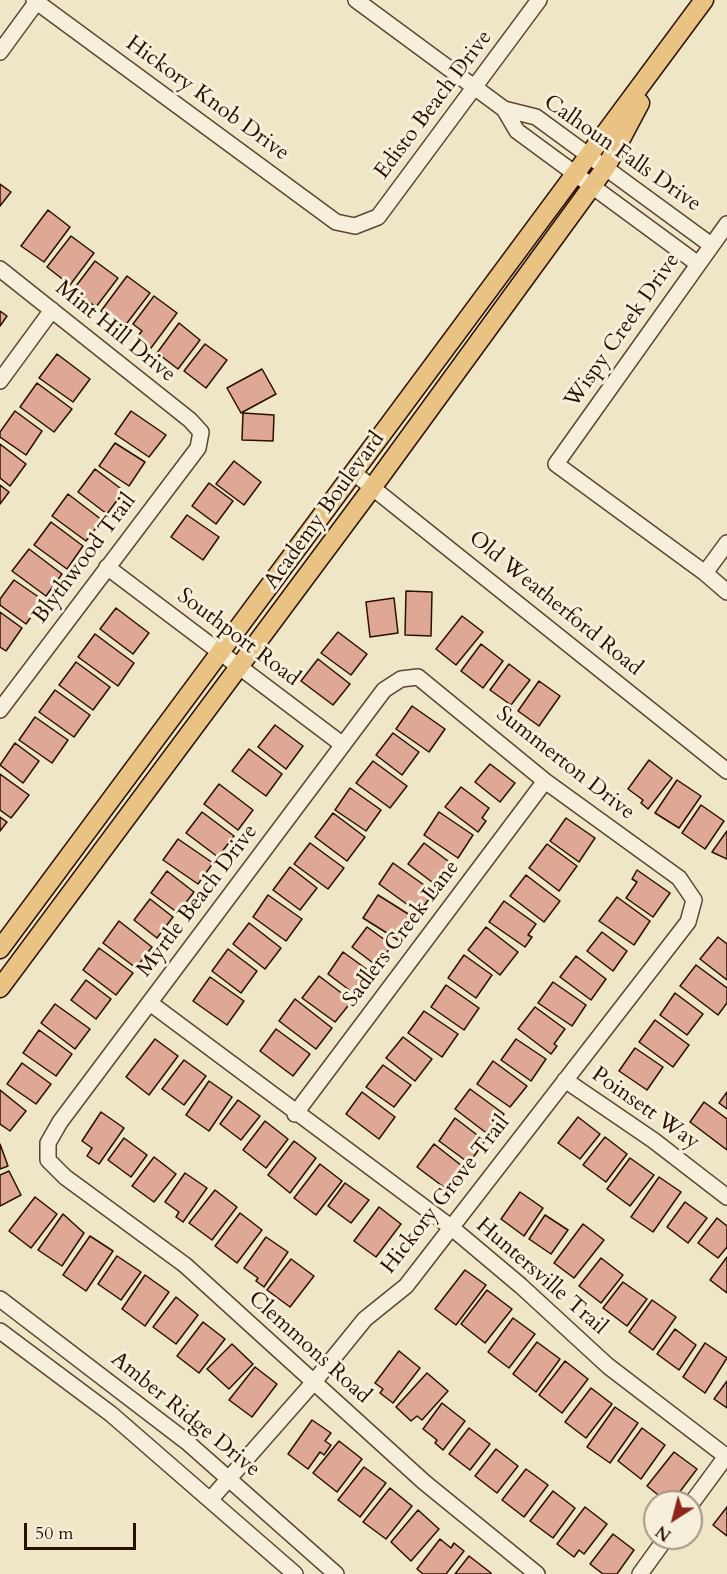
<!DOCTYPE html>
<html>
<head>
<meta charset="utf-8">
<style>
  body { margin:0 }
  #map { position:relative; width:727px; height:1574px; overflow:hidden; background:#efe6c8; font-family:Cardo,serif }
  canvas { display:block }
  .north { position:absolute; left:643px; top:1490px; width:60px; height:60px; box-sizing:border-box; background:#f5efdb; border:2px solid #a49683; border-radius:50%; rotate:216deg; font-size:16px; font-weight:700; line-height:24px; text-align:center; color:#2b1000 }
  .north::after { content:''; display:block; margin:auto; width:21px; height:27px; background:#8f2418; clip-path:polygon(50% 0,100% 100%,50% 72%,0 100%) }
  .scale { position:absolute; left:24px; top:1523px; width:112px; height:27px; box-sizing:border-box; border:3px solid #2b1000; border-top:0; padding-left:8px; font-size:18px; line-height:21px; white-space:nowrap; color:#2b1000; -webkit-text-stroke:4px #f5efdb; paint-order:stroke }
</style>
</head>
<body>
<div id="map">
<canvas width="727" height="1574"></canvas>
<div class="north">N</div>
<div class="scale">50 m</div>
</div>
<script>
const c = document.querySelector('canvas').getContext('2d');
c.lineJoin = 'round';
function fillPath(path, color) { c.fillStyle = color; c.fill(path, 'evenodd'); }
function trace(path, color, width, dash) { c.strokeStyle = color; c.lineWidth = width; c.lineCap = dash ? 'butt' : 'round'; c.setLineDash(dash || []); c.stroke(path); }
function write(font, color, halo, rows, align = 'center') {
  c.font = font + ' Cardo,serif'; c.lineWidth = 6; c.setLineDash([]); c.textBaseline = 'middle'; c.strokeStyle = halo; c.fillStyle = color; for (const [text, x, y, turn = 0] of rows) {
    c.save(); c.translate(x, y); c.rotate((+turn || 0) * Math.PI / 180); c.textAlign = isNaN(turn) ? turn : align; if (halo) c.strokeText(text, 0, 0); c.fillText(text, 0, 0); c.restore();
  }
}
const building = new Path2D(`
  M0 184 11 192 0 206Z
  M48 210 70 227 44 262 21 246Z
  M71 236 94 253 70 285 47 267Z
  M95 261 118 278 96 307 73 290Z
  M127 276 150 293 124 327 101 311Z
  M154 296 177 313 151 348 137 337 142 331 133 324Z
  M0 311 7 316 0 326Z
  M179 323 200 340 178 369 157 353Z
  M205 344 227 360 206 388 184 371Z
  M57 354 90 379 73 402 39 378Z
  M262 369 276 394 241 413 227 388Z
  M37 383 72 409 54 432 20 407Z
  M15 411 42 431 26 455 0 437V432Z
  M131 411 166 435 149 457 115 434Z
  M243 413 274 415 273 441 242 440Z
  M115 443 145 462 129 486 99 466Z
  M0 444 26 464 10 486 0 478Z
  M234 461 261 482 244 505 216 484Z
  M95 469 124 491 107 514 78 492Z
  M209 483 233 501 216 524 192 506Z
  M0 485 9 492 0 504Z
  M68 494 102 520 86 541 52 516Z
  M187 515 219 537 203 560 171 537Z
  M51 522 83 546 67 569 34 545Z
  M29 549 62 574 46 596 12 571Z
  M14 580 43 600 26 624 0 605V599Z
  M406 591 432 592 431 636 405 635Z
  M394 598 398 633 370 637 366 602Z
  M116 608 149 633 133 654 100 629Z
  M0 612 22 628 6 651 0 647Z
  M462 616 483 632 456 665 436 649Z
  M338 632 367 654 351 675 321 653Z
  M95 634 134 663 118 686 78 657Z
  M481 644 503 661 483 688 461 671Z
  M318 659 350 684 333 705 301 681Z
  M76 662 110 687 93 710 59 685Z
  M509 664 530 680 511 705 490 690Z
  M539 681 560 696 539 726 518 711Z
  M55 690 90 715 74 737 39 712Z
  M412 706 445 729 429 752 396 729Z
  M35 717 68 740 52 763 19 740Z
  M275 725 303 746 286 769 258 747Z
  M393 733 419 752 402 775 376 755Z
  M15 743 39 761 23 783 0 765Z
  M249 749 282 774 266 796 232 771Z
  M649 760 672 778 648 809 641 803 643 800 628 789Z
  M373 761 407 786 390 808 356 783Z
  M490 764 515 783 500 802 475 782Z
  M0 774 29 795 11 818 0 810Z
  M677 780 701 796 679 828 655 813Z
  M219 784 253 810 238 830 204 804Z
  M461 787 489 808 482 818 486 821 478 832 445 807Z
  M350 788 381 810 366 831 335 810Z
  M701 805 724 821 705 849 682 833Z
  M202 812 234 836 218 857 186 833Z
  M439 812 473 835 458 858 424 835Z
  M333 813 365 837 347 861 315 837Z
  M0 817 7 822 0 831Z
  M566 818 595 838 579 862 550 841Z
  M727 831V859L712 852Z
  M178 839 213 863 198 884 163 860Z
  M310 843 344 868 328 889 294 864Z
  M424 843 452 864 436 885 408 864Z
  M547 844 577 866 559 891 529 868Z
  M393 863 434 892 419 913 379 884Z
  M290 867 317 888 300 910 273 890Z
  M637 870 670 893 653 917 626 898 637 882 632 879Z
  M167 871 194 892 178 913 151 893Z
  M526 875 560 901 544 922 510 896Z
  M268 895 302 919 286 941 253 917Z
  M378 895 413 917 398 940 363 918Z
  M617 897 650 921 634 945 599 921Z
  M150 899 173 917 157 938 134 920Z
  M504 901 536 924 528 935 532 937 525 947 489 922Z
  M119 921 152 947 136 968 103 943Z
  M249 923 281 948 265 969 233 944Z
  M367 927 392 945 377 966 352 947Z
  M486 927 518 952 500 975 468 950Z
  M602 932 627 951 613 971 587 951Z
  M718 937 727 944V980L700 959Z
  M99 948 133 973 116 995 83 970Z
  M228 949 257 971 241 993 212 971Z
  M343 952 372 973 356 995 328 974Z
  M464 955 492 975 476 998 448 978Z
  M576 956 606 979 591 1000 560 977Z
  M696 965 727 988V1003L718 1015 680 986Z
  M319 976 352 1001 335 1022 302 998Z
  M210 977 244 1001 227 1025 193 1001Z
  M86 980 111 999 96 1019 71 1000Z
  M553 982 586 1005 572 1026 538 1003Z
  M446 985 479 1008 464 1030 431 1007Z
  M675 993 703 1014 687 1035 660 1015Z
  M295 999 332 1028 316 1049 279 1021Z
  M55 1004 90 1029 75 1049 41 1023Z
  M535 1007 565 1029 554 1044 557 1046 551 1054 518 1029Z
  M424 1011 458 1034 442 1057 408 1033Z
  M655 1020 689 1045 673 1067 639 1042Z
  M276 1029 310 1054 293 1076 260 1051Z
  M39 1030 72 1054 56 1076 23 1053Z
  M403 1037 432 1059 415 1081 386 1058Z
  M155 1039 178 1056 149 1095 126 1077Z
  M516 1039 546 1059 531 1081 501 1060Z
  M635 1048 663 1067 647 1090 619 1071Z
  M184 1060 206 1076 184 1105 162 1089Z
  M493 1061 527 1086 510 1107 477 1084Z
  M22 1063 51 1084 36 1104 7 1084Z
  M383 1065 411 1085 394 1107 366 1087Z
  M209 1081 232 1097 209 1131 186 1115Z
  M470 1089 504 1114 489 1135 455 1109Z
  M0 1090 26 1111 10 1131 0 1124Z
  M362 1092 395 1117 379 1139 346 1114Z
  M727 1092V1109L719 1103Z
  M238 1100 260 1116 241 1140 220 1124Z
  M704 1102 727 1119V1150L690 1122Z
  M101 1112 124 1128 99 1164 87 1156 92 1148 82 1141Z
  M578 1117 600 1134 580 1159 558 1143Z
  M455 1118 485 1141 469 1163 439 1141Z
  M265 1121 288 1139 266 1168 243 1150Z
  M605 1137 627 1154 606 1182 583 1165Z
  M124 1138 147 1155 131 1177 108 1160Z
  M294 1141 316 1158 290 1193 268 1175Z
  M0 1144 8 1166 0 1169Z
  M434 1144 466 1169 449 1191 417 1167Z
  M154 1157 176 1174 154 1202 132 1186Z
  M630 1158 654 1175 630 1206 607 1189Z
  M320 1164 342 1181 316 1215 294 1198Z
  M9 1171 21 1195 0 1206V1175Z
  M185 1173 207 1188 183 1222 176 1217 179 1212 165 1202Z
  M659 1177 681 1192 653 1232 631 1217Z
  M345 1183 369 1200 351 1223 328 1206Z
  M215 1190 237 1207 212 1240 189 1223Z
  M520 1192 543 1208 524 1236 501 1219Z
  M35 1197 57 1214 31 1248 9 1231Z
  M685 1202 707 1218 688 1243 667 1227Z
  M379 1207 401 1224 376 1257 354 1241Z
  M240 1213 262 1230 237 1263 215 1246Z
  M63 1214 84 1233 62 1266 38 1250Z
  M545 1215 568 1230 551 1254 529 1239Z
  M717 1218 727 1226V1247L718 1258 698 1243Z
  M583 1224 604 1240 574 1278 554 1263Z
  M90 1236 113 1251 86 1291 63 1275Z
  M266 1237 288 1252 264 1287 256 1281 258 1278 244 1268Z
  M117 1256 141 1272 121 1300 98 1284Z
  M727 1257V1293L710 1280Z
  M601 1258 623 1275 601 1303 579 1286Z
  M291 1259 314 1276 290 1307 267 1290Z
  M465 1270 486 1285 456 1325 435 1309Z
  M145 1275 169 1292 145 1326 122 1309Z
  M623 1282 647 1299 627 1326 603 1308Z
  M487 1290 512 1309 485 1343 461 1324Z
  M176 1297 198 1315 176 1344 153 1327Z
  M652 1300 676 1317 653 1350 629 1332Z
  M513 1318 535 1334 509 1368 488 1352Z
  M203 1322 225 1339 199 1373 177 1356Z
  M675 1329 696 1345 679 1370 657 1354Z
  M537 1342 560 1359 536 1392 513 1374Z
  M705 1343 727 1358 705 1393 683 1377Z
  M232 1344 253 1364 229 1389 207 1369Z
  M399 1351 420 1368 393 1403 380 1393 383 1389 375 1383Z
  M565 1361 588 1379 562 1413 539 1395Z
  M255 1367 277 1384 252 1417 229 1400Z
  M427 1373 448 1391 422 1420 417 1416 411 1421 396 1407Z
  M727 1381V1408L714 1399Z
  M591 1388 612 1404 586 1438 565 1422Z
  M442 1403 465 1421 443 1450 435 1443 437 1440 423 1429Z
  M615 1407 638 1423 610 1463 587 1447Z
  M312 1420 331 1433 325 1441 331 1445 324 1455 320 1452 308 1469 288 1454Z
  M469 1428 490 1444 470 1470 449 1454Z
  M642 1428 665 1445 641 1479 618 1461Z
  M339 1441 362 1459 337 1492 313 1473Z
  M496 1449 518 1466 497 1493 475 1476Z
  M674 1452 697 1469 672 1502H667L647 1486Z
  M364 1467 386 1483 360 1517 338 1500Z
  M526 1469 548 1485 524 1517 502 1500Z
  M390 1488 412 1506 386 1539 363 1522Z
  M553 1491 575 1508 553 1538 530 1521Z
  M585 1507 607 1524 584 1554 579 1550 574 1557 557 1544Z
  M727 1507V1536L713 1525Z
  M418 1510 439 1529 411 1561 391 1542Z
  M613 1534 634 1550 617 1574H603L590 1564Z
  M440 1539 451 1548 454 1543 464 1551 446 1574H423L417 1569Z
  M469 1556 491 1573V1574H455Z`);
const minor = new Path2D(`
  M34 0 336 222 355 226 378 217 539 0
  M356 0 504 109 517 131 698 264
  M0 52 38 0
  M504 109 536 117 711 245
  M727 224 556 464 705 573 727 592
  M0 269 190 420 201 432 198 448 0 710
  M0 381 52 310
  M354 473 727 771
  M107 567 343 745
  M705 573 727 543
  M150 1003 452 1228 521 1286 608 1366 727 1457
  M565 1080 653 1140 727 1197
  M295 1114 545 781
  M0 1299 187 1442 336 1574
  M0 1331 111 1414 295 1574
  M210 1500 313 1383 365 1319 406 1286 688 922 694 900 679 878 545 781 418 677 401 679 384 690 60 1122 48 1143V1160L65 1177 185 1265 424 1482 537 1574
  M691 1504 727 1455
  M640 1574 666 1538`);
const major = new Path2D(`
  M0 949 704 0
  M0 988 372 488 606 167 640 103`);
const streetNames = [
  ["Hickory Knob Drive",207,99,36],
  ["Edisto Beach Drive",434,105,-53],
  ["Calhoun Falls Drive",622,154,35],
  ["Wispy Creek Drive",623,331,-55],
  ["Mint Hill Drive",115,332,39],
  ["Academy Boulevard",325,511,-54],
  ["Blythwood Trail",85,559,-53],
  ["Old Weatherford Road",555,604,39],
  ["Southport Road",238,638,37],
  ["Summerton Drive",565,764,38],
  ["Myrtle Beach Drive",198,901,-53],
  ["Sadlers Creek Lane",402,934,-53],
  ["Poinsett Way",645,1109,35],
  ["Hickory Grove Trail",446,1195,-52],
  ["Huntersville Trail",541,1277,41],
  ["Clemmons Road",309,1348,42],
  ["Amber Ridge Drive",185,1415,39]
];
fillPath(building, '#dea895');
trace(building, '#2b1000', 1.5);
trace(minor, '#5c4632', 18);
trace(major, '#2b1000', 21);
trace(minor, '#f5efdb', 15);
trace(major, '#e8c384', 18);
write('22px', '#2b1000', '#f5efdb', streetNames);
</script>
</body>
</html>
